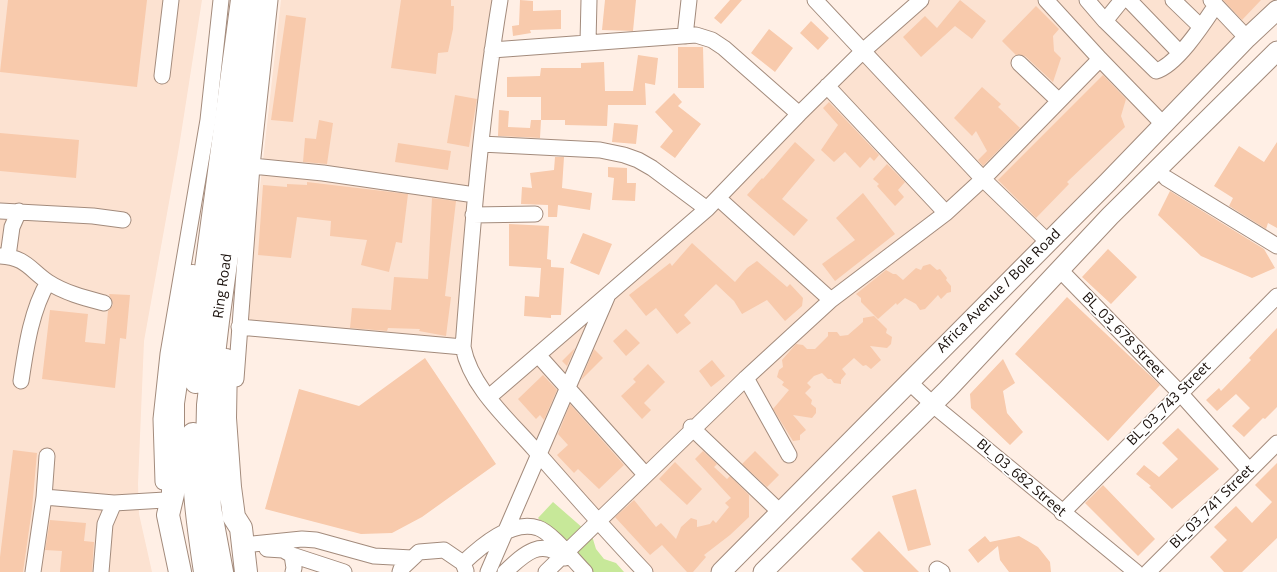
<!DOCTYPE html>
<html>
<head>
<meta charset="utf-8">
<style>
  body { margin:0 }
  canvas { display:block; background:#ffefe5 }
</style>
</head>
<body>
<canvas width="1277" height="572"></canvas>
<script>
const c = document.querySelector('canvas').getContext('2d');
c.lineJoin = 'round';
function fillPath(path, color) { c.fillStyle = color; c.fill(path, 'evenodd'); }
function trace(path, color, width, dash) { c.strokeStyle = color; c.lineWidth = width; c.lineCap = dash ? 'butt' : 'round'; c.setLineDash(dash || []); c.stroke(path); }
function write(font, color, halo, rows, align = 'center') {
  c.font = font + ' "Open Sans",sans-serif'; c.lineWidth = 3.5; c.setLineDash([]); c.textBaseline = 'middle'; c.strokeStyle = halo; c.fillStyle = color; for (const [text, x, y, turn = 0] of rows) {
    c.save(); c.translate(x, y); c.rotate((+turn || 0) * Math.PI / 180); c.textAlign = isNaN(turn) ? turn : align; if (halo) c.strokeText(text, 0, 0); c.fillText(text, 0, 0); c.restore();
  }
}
const built = new Path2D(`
  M0 0H202L179 147 144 341 138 484 139 514 152 572H0Z
  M281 0H498L457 343 245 321Z
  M928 0H1274L1247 38 718 572H652L492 406Z`);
const green = new Path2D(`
  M553 502 592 536 596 549 604 559 616 563 624 572H593L585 567 538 518Z`);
const building = new Path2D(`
  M8 0H147L137 87 0 72Z
  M401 0H451V6H454L453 29 448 52 438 53 436 74 391 68Z
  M520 0 533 1V11L561 10V29L530 30 531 33 513 36 512 26 519 25Z
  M605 0H636L633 31 602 30Z
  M730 0H742L721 24 714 18Z
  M960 0 986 21 972 39 955 26 921 57 903 37 925 16 937 28Z
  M1223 0H1261L1242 20Z
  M1036 6 1059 29 1053 36 1054 51 1061 58 1053 82 1025 56 1016 55 1002 41Z
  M286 15 306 18 293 122 271 120Z
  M811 21 829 38 818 50 800 33Z
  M769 29 793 48 775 72 751 53Z
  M678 47H703L704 88H678Z
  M638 55 658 58 655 85 645 83 646 105H608L607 126 565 125V120H541V97H507V77L540 76 541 68H581V63L604 62 605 91H633Z
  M1103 75 1126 99 1121 116 1125 127 1067 182 1069 184 1036 218 998 180Z
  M982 87 1001 104 998 107 1020 128 983 166 978 160 987 151 976 131 972 136 954 118Z
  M674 93 682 102 678 106 701 124 675 158 660 147 673 131 655 112Z
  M455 95 477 99 469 147 447 143Z
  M829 102 879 155 874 161 870 157 860 168 845 152 834 162 821 150 838 125 823 108Z
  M499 110 509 111 508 127 530 128 531 120H541L540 138 498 136Z
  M319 120 333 123 327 164 303 162 305 138 316 139Z
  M614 123 638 125 636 144 612 142Z
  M0 133 79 140 76 178 0 171Z
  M795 142 815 160 782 199 808 220 794 236 747 195 762 178 763 179Z
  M1277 142V228L1268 223 1266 229 1229 206 1233 198 1214 186 1239 146 1264 162Z
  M398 143 451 151 448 170 395 162Z
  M555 157H564L562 188 592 193 590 210 558 205 557 217H548V205L521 204 522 187 532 188 530 173 554 170Z
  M887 164 905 182 898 190 904 197 895 206 877 186 879 184 873 179Z
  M608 167 627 168V183H636L635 201 612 200 614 178 608 177Z
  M307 182 408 194 402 243 396 242 389 272 361 265 367 240 330 236 331 221 297 217 291 258 258 255 263 185 287 187V184L307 185Z
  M1170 191 1264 249 1275 268 1252 278 1201 256 1158 215Z
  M863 193 895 234 835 281 822 264 855 240 836 218Z
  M432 198 456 201 445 296 451 297 446 336 419 331 420 329 388 328 387 331 350 328 352 308 391 310 394 277 428 279Z
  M509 224 549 226 547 259 551 260V267L564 268 561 315H551V318L524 316 525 296 539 297 541 268 509 266Z
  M583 233 612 244 599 275 570 263Z
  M692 243 735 282 747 268 757 261 787 287 790 284 803 298 802 306 785 321 767 300 742 314 734 301 716 284 684 315 691 323 677 334 656 308 646 316 629 295 670 263 672 266Z
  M1108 249 1137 277 1111 304 1082 277Z
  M930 264 937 270 940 269 947 278 946 280 951 286V292L947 293 941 299 938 295 925 309 920 310 916 304 905 298 897 305 896 303 878 319 861 302V298L856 294 886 270 893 274H896L903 280 916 268 921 270 923 266Z
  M109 294 130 295 126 339 120 338 115 388 42 379 50 310 88 314 85 342 105 344 108 311 113 305Z
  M1067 297 1160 385 1108 441 1015 354Z
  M874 316 887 329 886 333 892 337 891 344 887 348 870 346 881 360 871 369 866 365 863 366 854 358 842 369 846 374 841 380V384L834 383 831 379H828L822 373 814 376 807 383 811 387 805 393 812 400 811 404 816 408V413L812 418 793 415 806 430 800 435V440L793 441 773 409 789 390 782 385 784 382 777 377 779 370 783 367 782 360 796 344 803 345 807 349H815L828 336V332H837L840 336 848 335 863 322V318Z
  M1277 328V407L1265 419 1263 418 1244 437 1232 426 1250 408 1236 394 1217 411 1206 400 1219 388 1221 391 1251 360 1249 358Z
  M626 329 640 343 626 356 613 341Z
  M575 348 567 366 562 361Z
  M594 349 603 358 581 380Z
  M425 358 496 464 422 517 392 533 361 534 265 509 299 389 359 406Z
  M1003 359 1015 383 1003 391 1007 413 1023 432 1010 445 971 408 970 394Z
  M712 360 725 376 711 387 699 371Z
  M648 364 665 382 644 403 651 410 642 419 621 396 636 382 633 379Z
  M543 375 557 390 544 420 540 415 536 419 518 399Z
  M570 404 624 465 599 489 578 469 574 473 557 455 568 445 558 434Z
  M1178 428 1219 469 1172 509 1149 487 1151 486 1136 474 1144 465 1159 477 1178 459 1162 443Z
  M13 450 37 453 32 509 23 572H0V557Z
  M703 451 717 464 714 467 727 479 730 476 749 495V517L730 535 704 555 706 557 693 572H687L662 545 650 555 615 517 634 500 656 527 661 523 676 539 681 527 691 518 697 520V527L710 524 713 520 716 523 729 507 725 503 731 498 695 459Z
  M755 451 779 475 767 487 742 464Z
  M675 462 702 489 687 505 659 479Z
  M1277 463V538L1242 572H1224L1210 557 1227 540 1214 527 1236 506 1252 523 1272 502 1255 485Z
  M1103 485 1155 539 1138 556 1085 503Z
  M916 489 931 545 908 551 892 496Z
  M50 520 86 523 84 541 94 542 92 572H60L62 551 45 550Z
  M879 531 903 556 919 572H864L851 559Z
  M985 536 990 542 1019 536 1038 547 1050 562 1051 572H1009L1000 560 998 546 978 563 968 550Z`);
const minor = new Path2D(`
  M500 0C481 115 472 231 463 347 471 388 509 420 535 450 571 491 607 532 645 572
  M815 0 983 179 1048 242
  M1046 0 1100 59 1164 125
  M1087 0 1105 21 1156 71C1177 65 1204 23 1216 5
  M1129 0 1180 53
  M1173 0 1201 27
  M1211 0 1247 38
  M1105 21 1122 0
  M685 36 689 0
  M588 42 589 0
  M492 50 696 35 712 40 724 48 799 114
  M1019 63 1059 101
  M162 76 171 0
  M827 86 946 213
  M481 144 600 150 624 155 638 160 652 168 707 209
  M252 166 323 173 475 195
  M1166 178 1277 246
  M718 198 831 300
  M0 211 93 216 123 220
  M473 215 535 214
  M0 256C26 257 30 270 48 282 65 293 85 298 104 303
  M8 256 12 227 19 211
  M1061 271 1180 393 1249 470
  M239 327 463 347
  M538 355 643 472
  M746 378 789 455
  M236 379 252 166 270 0
  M21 381C26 348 31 311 48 282
  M908 381 939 410 1136 572
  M489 397 707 209 799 114 863 51 921 0
  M691 427 780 512
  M163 482 161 419 168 354 208 120 221 0
  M44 497 114 503 165 500
  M1062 513 1277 296
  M243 545 302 539 316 540 374 556 412 558
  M267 549 283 550 292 555 344 572
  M292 555 294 568 293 572
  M463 563C481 546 512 519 538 528 551 532 574 561 585 572
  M937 569 942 572
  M33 572 44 497 47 456
  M101 572 105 524 114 503
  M400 572 401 569 419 552 444 550 463 563 466 571
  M488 572 607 297
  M505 572C524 554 541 537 565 558
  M546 572 746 378 831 300 946 213 983 179 1100 59
  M1148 572 1277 443`);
const major = new Path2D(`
  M721 572 1108 182 1247 38 1277 10
  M763 572 947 390 1110 216 1277 51`);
const highway = new Path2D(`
  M226 360 225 418 230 487 234 517 241 528 246 572
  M196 382 203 291 242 0
  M193 434C192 481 198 526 205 572
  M180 572 168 515 173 494V403L192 276
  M222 572 210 508 207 450 208 405 218 321 231 227 257 0`);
const streetNames = [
  ["Ring Road",223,286,-82],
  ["Africa Avenue / Bole Road",999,291,-45],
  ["BL_03_678 Street",1123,335,46],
  ["BL_03_743 Street",1169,404,-45],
  ["BL_03_682 Street",1021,478,40],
  ["BL_03_741 Street",1212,507,-45]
];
fillPath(built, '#fce2d1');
fillPath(green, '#c7e899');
fillPath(building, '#f8caac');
trace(minor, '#a38b7c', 17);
trace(major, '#a38b7c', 21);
trace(highway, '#a38b7c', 24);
trace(minor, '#fff', 15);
trace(major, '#fff', 19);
trace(highway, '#fff', 22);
write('14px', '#180f0a', '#fff', streetNames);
</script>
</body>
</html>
